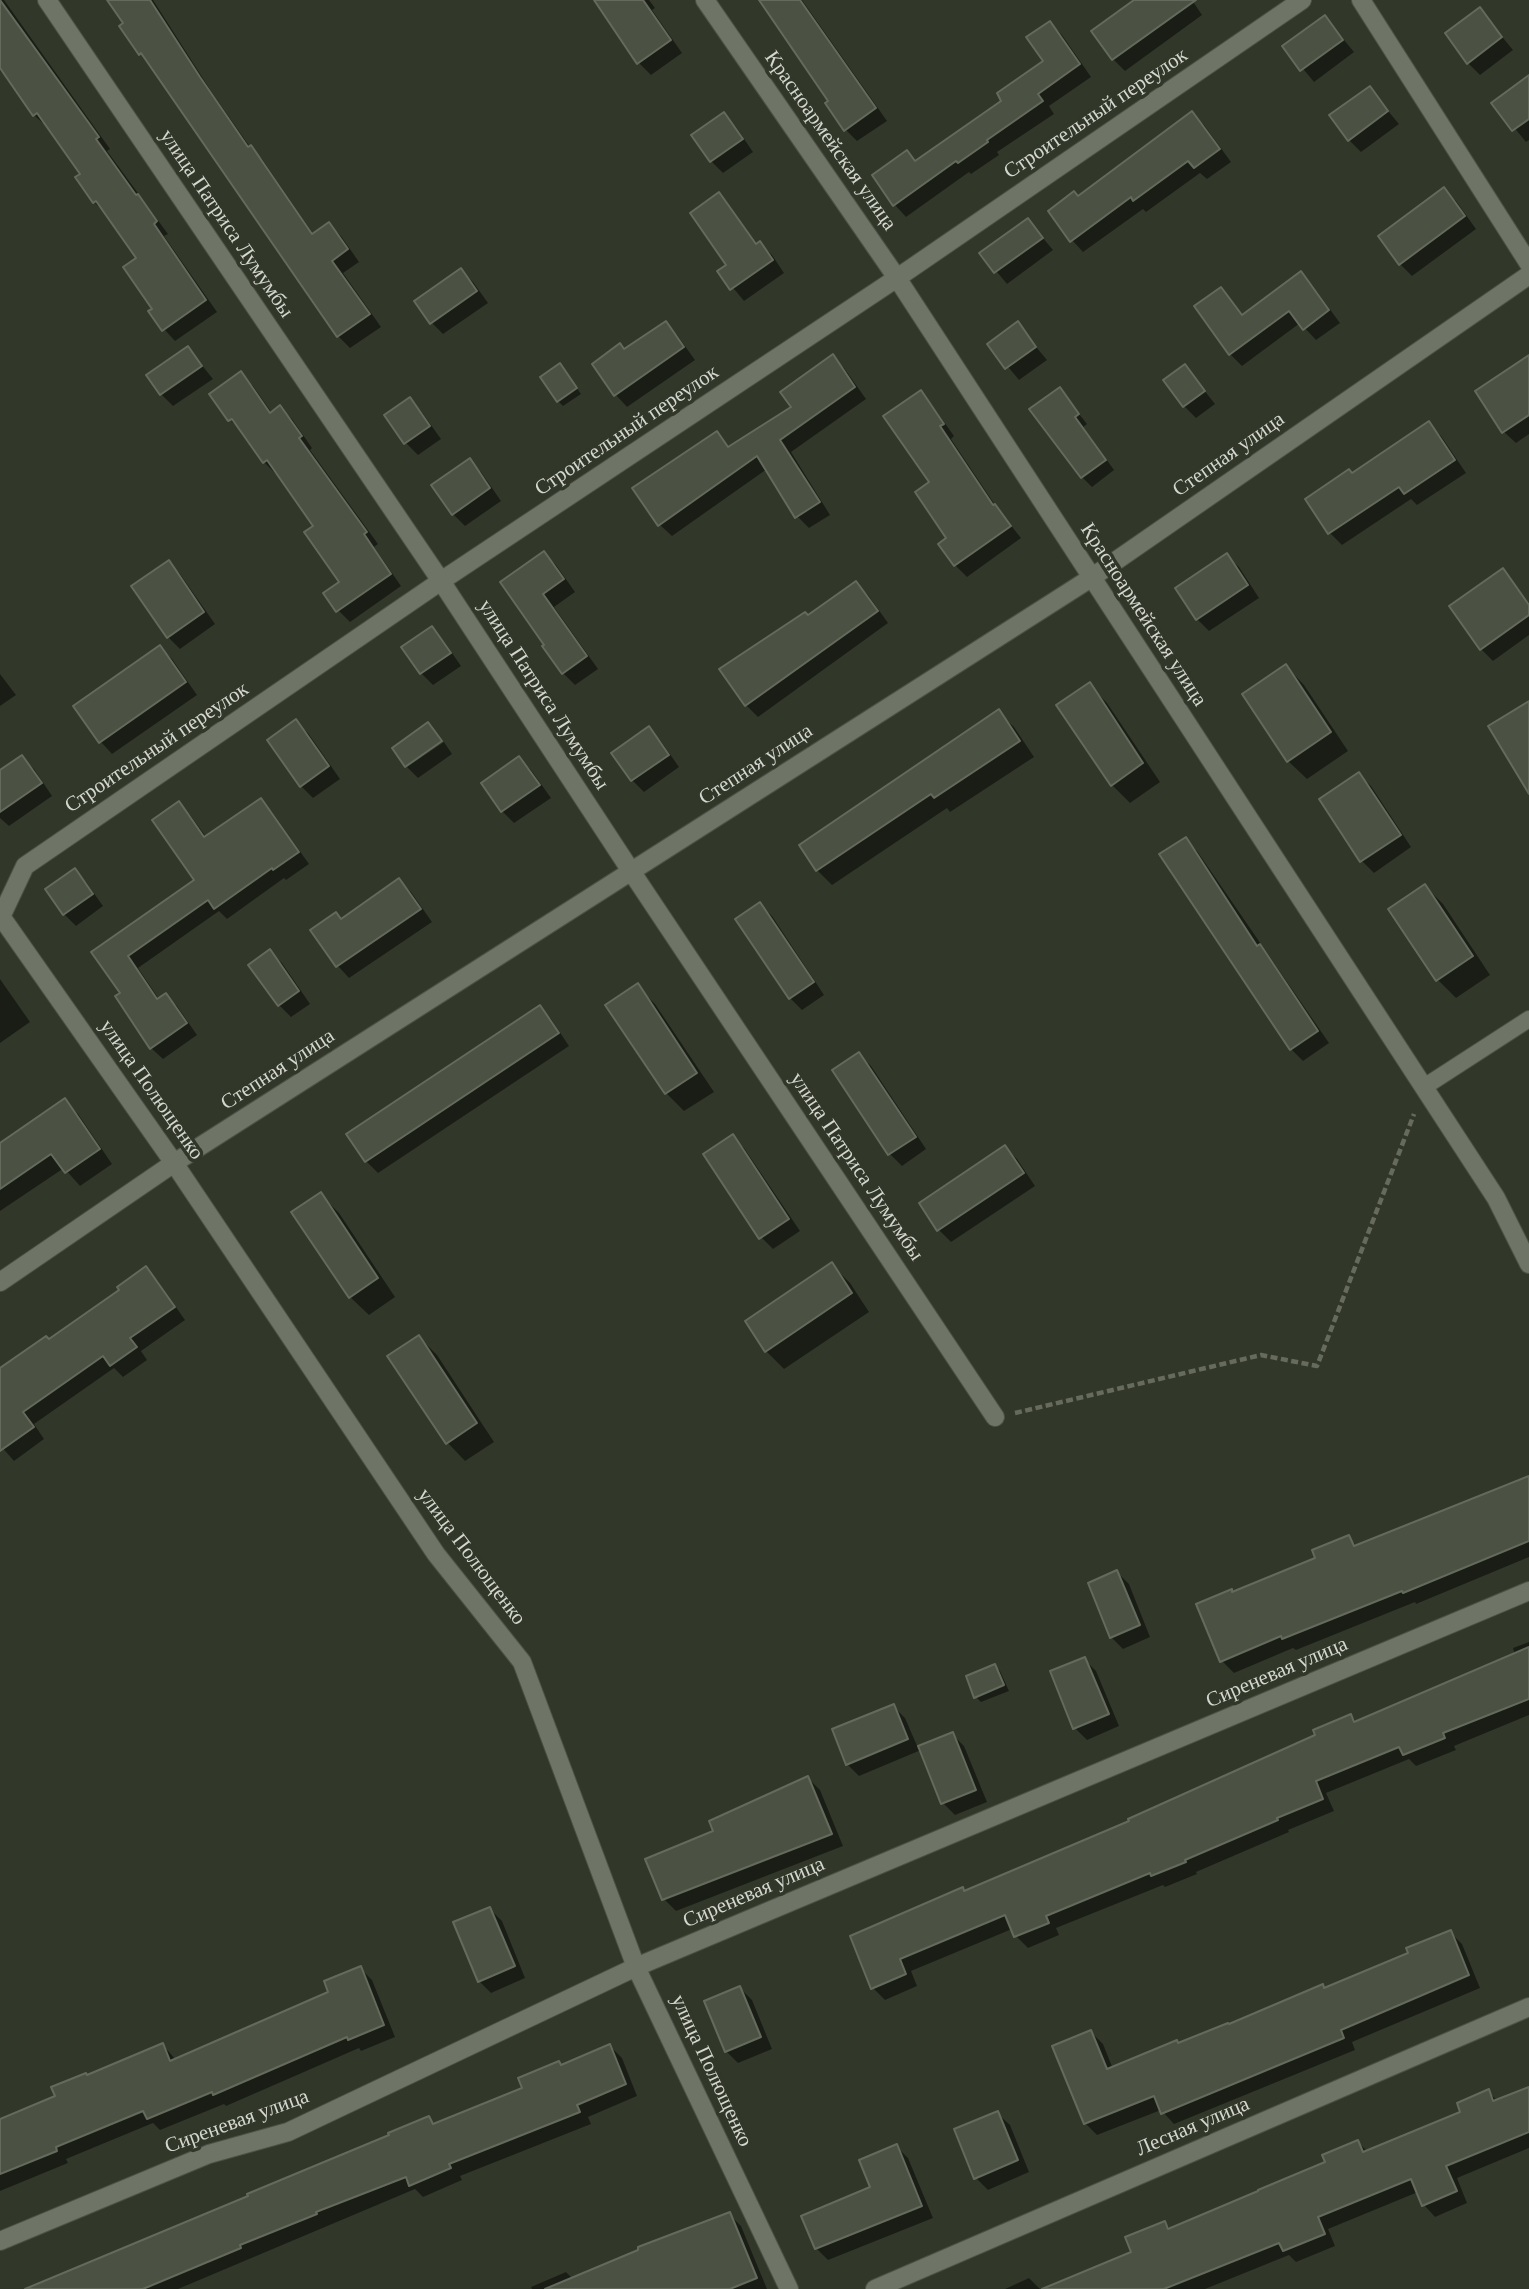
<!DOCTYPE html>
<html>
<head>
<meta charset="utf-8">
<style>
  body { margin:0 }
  canvas { display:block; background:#313729 }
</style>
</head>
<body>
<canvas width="1529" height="2289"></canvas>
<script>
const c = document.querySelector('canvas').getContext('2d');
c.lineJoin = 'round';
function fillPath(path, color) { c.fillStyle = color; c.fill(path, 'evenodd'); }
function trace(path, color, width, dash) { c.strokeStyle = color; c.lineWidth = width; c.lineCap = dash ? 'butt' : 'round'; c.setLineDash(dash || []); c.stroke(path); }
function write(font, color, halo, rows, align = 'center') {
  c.font = font + ' "Times New Roman",serif'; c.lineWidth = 7; c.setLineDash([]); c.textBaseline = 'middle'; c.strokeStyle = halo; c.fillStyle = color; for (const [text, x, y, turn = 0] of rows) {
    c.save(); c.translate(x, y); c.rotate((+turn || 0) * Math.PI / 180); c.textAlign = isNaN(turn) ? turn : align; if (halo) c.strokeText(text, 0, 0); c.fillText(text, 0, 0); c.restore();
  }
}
const shadow = new Path2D(`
  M0 0H4L110 149 107 151 168 234 164 236 217 312 175 341 164 329 154 309 139 258 106 214 94 202 82 174 48 125 46 126 34 115 0 70Z
  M109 0H153L211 91 250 147 262 159 314 235 329 224 341 236 359 262 343 273 381 327 350 348 338 336 150 63 122 27 126 24Z
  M596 0H649L655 8 652 10 682 53 651 75 639 63Z
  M759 0H802L887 121 857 141 846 130 830 102Z
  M1137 0H1192L1202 15 1125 71 1113 59Z
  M1480 10 1513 50 1480 75 1468 63Z
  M1325 17 1354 52 1314 82 1285 47Z
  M1050 23 1062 35 1091 77 1049 106 1054 114 997 152 999 155 971 174 969 172 906 217 895 205 907 152 916 162 1004 101 1045 61Z
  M1529 77V140L1526 142 1494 103Z
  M1369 88 1399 124 1361 152 1349 140Z
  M1192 114 1204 125 1231 162 1207 179 1200 173 1146 212 1143 209 1083 252 1072 240 1078 198Z
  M724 115 736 127 753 152 723 173 711 161Z
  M1444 190 1456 201 1476 229 1412 276 1400 264Z
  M719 195 730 207 758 245 760 243 772 255 784 273 744 301 720 272 729 265Z
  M1028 220 1053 250 1007 284 982 254Z
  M461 270 473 282 488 303 443 334 431 322Z
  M1300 274 1312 285 1340 323 1316 340 1300 323 1242 366 1230 354 1221 289 1244 316Z
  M665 323 677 335 695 360 627 407 616 395 594 364 625 351Z
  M1017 324 1047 360 1019 380 989 344Z
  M188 348 213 379 173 406 161 394 149 376Z
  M832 357 844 368 866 399 791 452 830 515 809 528 797 516 767 469 672 536 660 525 717 433 730 448 793 408Z
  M1185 366 1215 404 1196 418 1184 406Z
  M1529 369V434L1516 443 1504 432Z
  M565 371 581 394 563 406 558 401Z
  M241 374 253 386 272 413 280 407 292 419 312 448 310 450 378 544 374 547 401 586 350 622 338 610 341 582 315 527 278 473 276 474 264 462 243 431 230 420Z
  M1060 390 1087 424 1083 427 1114 470 1092 487 1082 477Z
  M920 393 932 405 954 436 951 439 997 508 1021 538 967 577 955 565 932 483Z
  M410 399 421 411 441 439 418 455 406 443 387 416Z
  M1429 424 1441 436 1466 473 1417 505 1411 499 1342 545 1330 533 1352 475Z
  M469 461 481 472 501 501 465 526 453 514Z
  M544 553 556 565 575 592 554 607 598 669 575 685 563 673 547 645 502 582Z
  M1227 556 1239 567 1259 598 1209 631 1197 619Z
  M168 562 180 574 215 624 180 649 168 637Z
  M1503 571 1529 603V635L1493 661 1481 649Z
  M856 583 868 595 888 623 758 717 746 705 808 617Z
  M431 628 443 640 461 666 433 685 421 673 403 648Z
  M160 647 172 659 197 695 112 754 101 742Z
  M1286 666 1304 685 1348 751 1307 779 1288 761Z
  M0 674 16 695 0 706Z
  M1089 685 1107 703 1160 782 1130 803 1112 785Z
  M998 712 1014 727 1034 757 950 812 947 808 832 885 817 870Z
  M296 722 308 733 340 779 313 798 301 786Z
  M649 729 660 740 679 767 644 792 632 780Z
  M444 742 452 754 418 778 407 767Z
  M22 757 34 769 52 796 9 826 0 818V773Z
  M519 758 531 770 551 798 514 823 502 811Z
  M1359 775 1371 786 1411 847 1374 873 1362 861Z
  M261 800 272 812 309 864 286 880 284 878 227 919 219 911 138 968 159 999 165 995 177 1006 197 1035 163 1059 151 1048 123 993 94 952 196 880 179 803 190 815 207 838Z
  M1185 839 1197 851 1329 1043 1303 1061 1291 1049Z
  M74 870 86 882 103 906 76 926 64 914Z
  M399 880 411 892 432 922 349 978 338 966 342 920Z
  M1425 886 1443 904 1490 975 1456 998 1438 980 1390 909Z
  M760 904 772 916 824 995 802 1010 790 998Z
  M270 952 282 963 310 1004 291 1017 279 1005 251 965Z
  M0 979 30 1022 0 1043Z
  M637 986 655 1004 714 1092 684 1111 666 1093Z
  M539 1007 551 1019 569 1046 378 1173 366 1161 348 1134Z
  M859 1054 871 1066 926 1149 902 1166 890 1154Z
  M65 1101 78 1114 112 1164 80 1186 64 1168 0 1211V1143L1 1145Z
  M732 1136 744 1148 800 1231 773 1249 761 1237Z
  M1005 1147 1017 1159 1035 1186 951 1242 939 1230 921 1204Z
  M321 1195 339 1213 395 1297 369 1315 350 1297Z
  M832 1265 850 1283 869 1312 784 1369 766 1351Z
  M146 1268 157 1280 185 1320 141 1351 147 1360 123 1377 114 1368 34 1424 44 1439 14 1461 0 1445V1376L122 1291Z
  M419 1337 437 1355 494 1442 465 1461 447 1442Z
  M1529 1478V1557L1416 1604 1415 1602 1296 1650 1293 1648 1234 1673 1222 1661 1233 1593 1318 1559 1348 1537 1358 1547Z
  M1117 1572 1129 1584 1150 1637 1123 1649 1111 1637Z
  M1529 1642V1715L1454 1746 1456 1750 1416 1766 1409 1759 1326 1793 1334 1811 1288 1830 1289 1832 1196 1872 1197 1874 1165 1887 1163 1885 1056 1928 1059 1935 1028 1948 1016 1936 1012 1929 911 1971 917 1986 885 2000 873 1988 962 1889 966 1892 1131 1822 1317 1736 1350 1716 1357 1722 1515 1655 1513 1648Z
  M1084 1659 1096 1671 1119 1726 1087 1740 1075 1728Z
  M995 1666 1000 1671 1009 1691 981 1702 976 1697Z
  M893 1706 905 1718 918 1748 952 1734 964 1746 987 1802 955 1815 943 1803 921 1750 859 1776 847 1764Z
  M808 1778 820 1790 843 1846 676 1911 664 1899 715 1832Z
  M490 1909 502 1921 525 1978 491 1993 479 1981Z
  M1450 1932 1462 1944 1480 1988 1352 2042 1355 2050 1174 2124 1161 2110 1097 2135 1085 2123 1091 2032 1103 2044 1113 2069 1326 1990 1411 1954Z
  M360 1968 372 1980 395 2037 361 2051 359 2048 226 2106 224 2104 160 2130 153 2123 66 2159 68 2163 0 2191V2120L58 2097 88 2077 163 2045 176 2060 331 1993Z
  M740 1988 752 2000 772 2049 738 2063 726 2051Z
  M610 2046 622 2058 637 2096 588 2117 591 2124 460 2176 462 2180 423 2197 415 2189 178 2289H25L250 2197 429 2118 435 2124 524 2089 562 2066Z
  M1529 2089V2148L1457 2178 1467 2203 1435 2217 1424 2205 1418 2192 1328 2229 1335 2246 1296 2262 1289 2255 1205 2289H1044L1134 2253 1164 2223 1171 2229 1327 2163 1358 2142 1368 2152 1462 2113 1488 2092 1498 2101Z
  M998 2114 1010 2125 1029 2172 988 2190 976 2178Z
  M896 2146 908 2158 933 2218 828 2260 816 2248 872 2188Z
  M729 2214 741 2226 767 2289H532L531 2287 566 2272 573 2279Z
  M1029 2278 1040 2289H1005Z`);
const building = new Path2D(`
  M0 0 99 137 96 139 136 195 138 194 157 221 154 224 206 300 162 331 148 311 152 309 123 267 136 258 96 201 93 203 75 177 80 174 37 113 33 116 0 68Z
  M107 0H150L200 77 248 147 251 145 312 234 329 222 348 249 332 261 370 314 337 337 141 53 139 55 119 26 123 23Z
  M594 0H643L671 40 637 64Z
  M759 0H800L876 108 844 131 825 103 828 101Z
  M1134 0H1196L1112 60 1091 31Z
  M1480 7 1502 37 1467 64 1445 33Z
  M1325 15 1343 40 1300 71 1282 46Z
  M1050 21 1080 64 1038 94 1043 101 987 140 988 142 958 163 956 161 893 206 872 175 907 150 915 161 1001 101 997 93 1043 61 1026 37Z
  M1529 75V119L1512 131 1491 103Z
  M1370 86 1388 111 1348 141 1329 115Z
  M1192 111 1220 149 1194 168 1188 161 1133 201 1131 197 1070 242 1048 211 1074 191 1078 196Z
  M724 112 743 139 710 162 691 135Z
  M1444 187 1465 216 1399 265 1378 236Z
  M719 192 756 244 760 241 773 260 730 290 717 271 726 265 690 213Z
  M1028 218 1043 238 994 273 979 253Z
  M461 268 477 291 430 324 414 301Z
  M1301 271 1329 310 1303 330 1289 311 1229 355 1194 306 1221 287 1242 315Z
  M666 321 684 347 614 396 592 364 620 343 624 349Z
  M1018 321 1036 347 1005 369 987 344Z
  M188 346 202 366 160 395 146 375Z
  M833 354 855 387 780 440 820 502 795 518 757 456 658 526 632 488 717 431 728 447 791 407 780 392Z
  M1529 355V415L1502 433 1475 391Z
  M560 363 577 388 557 402 540 377Z
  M1185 364 1205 391 1183 407 1163 380Z
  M241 371 270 413 280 405 302 436 299 438 367 532 364 534 391 574 336 612 323 593 339 582 304 532 313 526 267 460 263 463 232 419 228 421 209 394Z
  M1060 387 1079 414 1075 417 1106 460 1081 478 1029 409Z
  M921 390 944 424 940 426 993 505 995 504 1011 526 954 566 938 544 946 538 915 492 929 482 883 416Z
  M410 397 430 426 404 444 384 415Z
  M1429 421 1455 460 1404 494 1399 487 1328 534 1305 499 1349 469 1352 473Z
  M470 458 490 488 452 515 431 485Z
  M544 551 564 579 543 594 587 656 562 674 542 646 544 645 500 582Z
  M1227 553 1248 585 1196 620 1175 588Z
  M169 560 204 612 167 638 131 586Z
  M1503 568 1529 605V615L1480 650 1449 606Z
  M856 581 878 611 745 706 719 669 805 612 808 615Z
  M432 626 451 653 420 674 401 647Z
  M160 645 186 682 99 743 73 706Z
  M1286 664 1331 732 1287 762 1242 694Z
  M1090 682 1143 763 1111 786 1056 705Z
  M1529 701V794L1488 726Z
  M999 709 1020 741 934 798 931 794 816 871 799 845Z
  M296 719 329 766 300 787 267 740Z
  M428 722 442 741 405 767 392 748Z
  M649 726 669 755 631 781 611 753Z
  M22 755 42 783 0 812V770Z
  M519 756 540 785 501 812 481 783Z
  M1359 772 1401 835 1360 862 1319 799Z
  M261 798 299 852 273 870 272 868 214 909 208 900 128 956 157 999 166 993 187 1023 150 1049 115 996 120 993 91 952 194 880 152 820 179 801 204 837Z
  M1186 837 1257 946 1260 944 1318 1031 1290 1050 1159 854Z
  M75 868 93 894 63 915 45 889Z
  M399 878 421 909 336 967 310 930 336 912 341 919Z
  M1425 884 1473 956 1436 981 1388 909Z
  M760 902 814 982 789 999 735 919Z
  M270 949 299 991 278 1006 248 965Z
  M638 983 697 1073 665 1094 605 1005Z
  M540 1005 559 1033 365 1162 346 1134Z
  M859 1052 916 1137 888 1155 832 1070Z
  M65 1098 100 1149 65 1173 51 1154 0 1189V1143Z
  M733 1134 789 1219 759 1239 703 1154Z
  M1005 1145 1024 1173 937 1231 919 1203Z
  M321 1192 378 1278 349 1298 291 1212Z
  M832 1262 852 1293 765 1352 745 1321Z
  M146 1266 175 1307 130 1338 137 1347 110 1366 103 1356 23 1412 34 1427 0 1451V1368L46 1336 49 1339 119 1290 117 1287Z
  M419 1335 477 1423 446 1444 387 1356Z
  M1529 1476V1541L1403 1593 1402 1591 1282 1639 1281 1636 1220 1662 1196 1604 1232 1589V1592L1315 1558 1312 1550 1349 1535 1354 1546Z
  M1117 1570 1140 1625 1110 1638 1088 1583Z
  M1529 1647V1699L1443 1733 1445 1738 1403 1755 1399 1747 1316 1781 1323 1799 1277 1818 1278 1820 1185 1860 1186 1862 1151 1876 1150 1873 1046 1916 1049 1923 1014 1937 1005 1915 900 1959 906 1974 871 1989 850 1936 963 1887 964 1891 1129 1821 1128 1819 1315 1735 1313 1730 1351 1714 1354 1722Z
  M1085 1657 1109 1714 1073 1729 1050 1671Z
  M995 1664 1004 1685 974 1698 966 1676Z
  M894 1704 908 1739 846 1765 832 1729Z
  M953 1732 976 1790 941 1804 918 1746Z
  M808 1776 832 1834 662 1900 645 1859 713 1831 709 1821Z
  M490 1907 515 1966 478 1982 453 1922Z
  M1451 1930 1469 1975 1341 2030 1344 2038 1161 2114 1154 2096 1084 2124 1052 2046 1091 2030 1107 2069 1177 2040 1178 2043 1228 2023 1229 2024 1323 1984 1324 1988 1408 1953 1406 1948Z
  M361 1966 384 2025 348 2040 347 2037 213 2095 212 2092 147 2119 143 2111 56 2147 57 2151 0 2174V2119L55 2096 51 2087 86 2073 87 2075 163 2043 170 2061 328 1992 324 1981Z
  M740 1986 761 2037 725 2052 704 2001Z
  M610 2044 626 2084 577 2105 580 2112 449 2164 451 2168 409 2186 406 2177 316 2212 317 2214 240 2245 241 2248 143 2289H25L248 2196 247 2194 389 2135 388 2133 429 2116 433 2124 522 2088 518 2078 559 2061 561 2065Z
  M1529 2087V2132L1446 2166 1457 2191 1422 2206 1411 2179 1318 2217 1325 2234 1283 2251 1279 2243 1164 2289H1042L1131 2252 1125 2237 1165 2221 1168 2229 1258 2191V2190L1325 2162 1322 2155 1358 2140 1363 2152 1460 2112 1457 2103 1489 2089 1493 2101Z
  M998 2111 1018 2160 974 2179 954 2129Z
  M897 2144 922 2206 815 2249 801 2216 870 2187 859 2160Z
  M730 2212 757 2278 730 2289H545L638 2250V2247Z`);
const path = new Path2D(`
  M1015 1413 1261 1355 1317 1366 1414 1114`);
const service = new Path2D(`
  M1424 1087 1529 1019`);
const minor = new Path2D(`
  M47 0 441 581 631 871 995 1417
  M705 0 897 278 1496 1198 1529 1264
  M1361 0 1529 264
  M0 915 174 1163 436 1554 522 1662 636 1967 789 2289
  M0 919 25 866 441 581 897 278 1302 0
  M0 1282 174 1163 1091 578 1529 275
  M0 2241 209 2154 288 2132 636 1967 1529 1591
  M875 2289 1529 2007`);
const streetNames = [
  ["Строительный переулок",1096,114,-34],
  ["Красноармейская улица",830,141,55],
  ["улица Патриса Лумумбы",226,224,56],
  ["Строительный переулок",627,431,-34],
  ["Степная улица",1229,455,-35],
  ["Красноармейская улица",1143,615,57],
  ["улица Патриса Лумумбы",543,695,57],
  ["Строительный переулок",157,748,-34],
  ["Степная улица",756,765,-33],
  ["Степная улица",278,1070,-33],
  ["улица Полющенко",151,1090,55],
  ["улица Патриса Лумумбы",856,1167,56],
  ["улица Полющенко",471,1557,53],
  ["Сиреневая улица",1277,1673,-23],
  ["Сиреневая улица",754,1893,-23],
  ["улица Полющенко",711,2071,65],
  ["Сиреневая улица",237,2122,-20],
  ["Лесная улица",1193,2127,-23]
];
fillPath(shadow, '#0007');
fillPath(building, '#4b5143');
trace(building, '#646b5c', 2);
trace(service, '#4d5247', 18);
trace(minor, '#4d5247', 20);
trace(path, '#666b5e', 4.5, [7, 3.5]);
trace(service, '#6f7566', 16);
trace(minor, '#6f7566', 18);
write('21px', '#d4d7cf', '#313729', streetNames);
</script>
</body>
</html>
